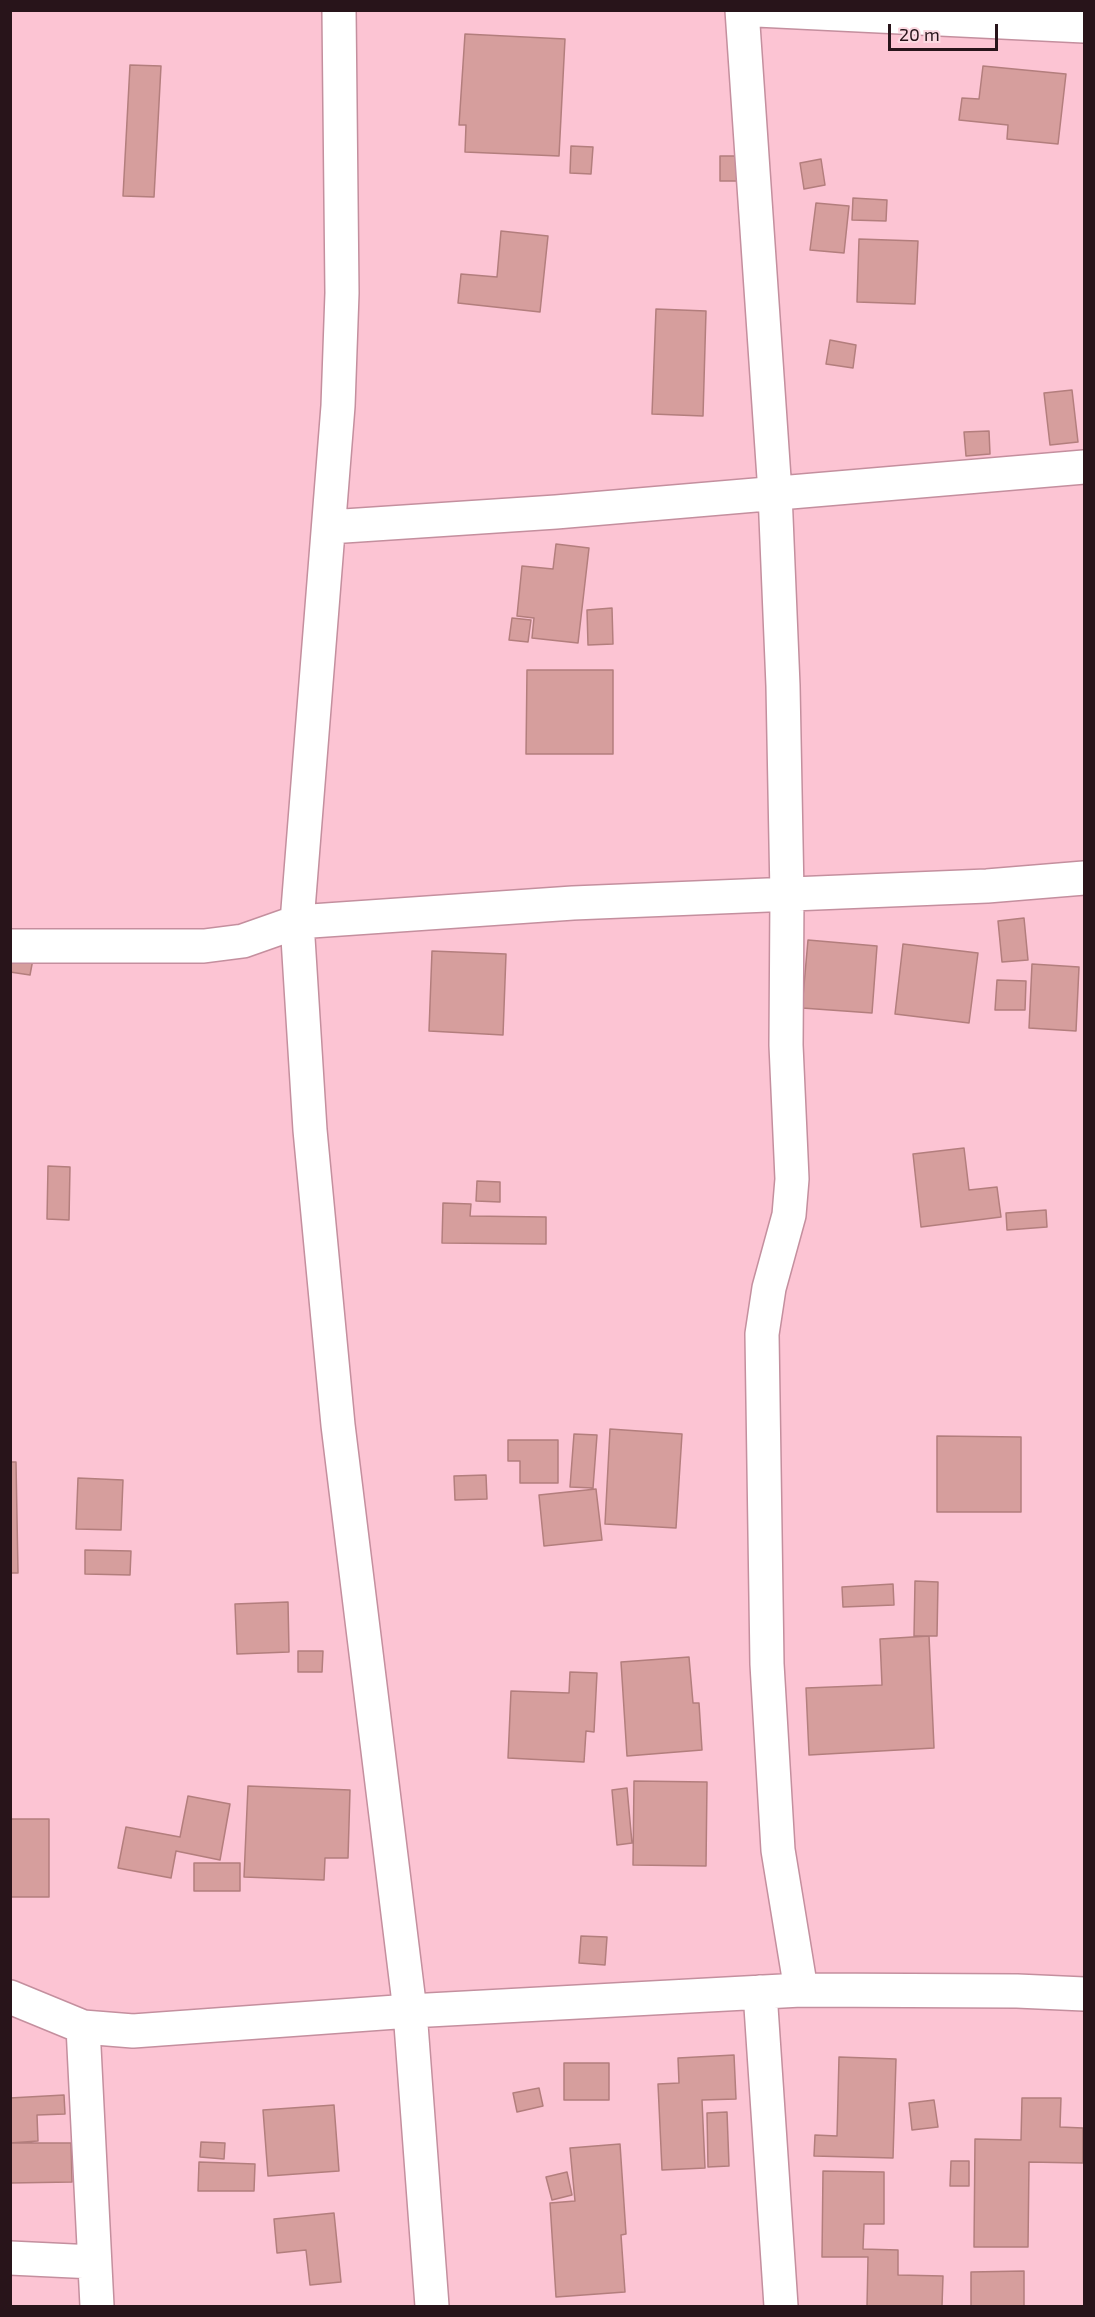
<!DOCTYPE html>
<html>
<head>
<meta charset="utf-8">
<style>
  body { margin:0 }
  #map { position:relative; width:1095px; height:2317px; overflow:hidden; background:#fcc4d3; font-family:"Exo 2",sans-serif }
  canvas { display:block }
  .frame { position:absolute; inset:0; border:12px solid #28141a; pointer-events:none }
  .scale { position:absolute; left:888px; top:24px; width:110px; height:27px; box-sizing:border-box; border:3px solid #28141a; border-top:0; padding-left:8px; font-size:18px; line-height:21px; white-space:nowrap; color:#28141a; -webkit-text-stroke:4px #fbd9e1; paint-order:stroke }
</style>
</head>
<body>
<div id="map">
<canvas width="1095" height="2317"></canvas>
<div class="frame"></div>
<div class="scale">20 m</div>
</div>
<script>
const c = document.querySelector('canvas').getContext('2d');
c.lineJoin = 'round';
function fillPath(path, color) { c.fillStyle = color; c.fill(path, 'evenodd'); }
function trace(path, color, width, dash) { c.strokeStyle = color; c.lineWidth = width; c.lineCap = dash ? 'butt' : 'round'; c.setLineDash(dash || []); c.stroke(path); }
const building = new Path2D(`
  M465 34 565 39 559 156 465 152 466 125H459Z
  M130 65 161 66 154 197 123 196Z
  M983 66 1066 74 1058 144 1007 139 1008 125 959 120 962 98 979 99Z
  M571 146 593 147 591 174 570 173Z
  M720 156H746V181H720Z
  M821 159 825 185 804 189 800 163Z
  M853 198 887 200 886 221 852 220Z
  M816 203 849 206 844 253 810 250Z
  M501 231 548 236 540 312 458 303 461 274 497 277Z
  M859 239 918 241 915 304 857 302Z
  M656 309 706 311 703 416 652 414Z
  M830 340 856 345 853 368 826 364Z
  M1072 390 1078 442 1050 445 1044 393Z
  M989 431 990 454 966 456 964 432Z
  M556 544 589 548 578 643 532 638 534 618 517 616 522 566 553 569Z
  M612 608 613 644 588 645 587 610Z
  M512 618 531 620 528 642 509 640Z
  M527 670H613V754H526Z
  M1024 918 1028 960 1002 962 998 921Z
  M808 940 877 946 872 1013 802 1008Z
  M903 944 978 953 969 1023 895 1014Z
  M432 951 506 954 503 1035 429 1031Z
  M10 956 33 959 30 975 10 972Z
  M1032 964 1079 967 1076 1031 1029 1028Z
  M997 980 1026 981 1025 1010H995Z
  M964 1148 969 1190 997 1187 1001 1217 921 1227 913 1154Z
  M48 1166 70 1167 69 1220 47 1219Z
  M477 1181 500 1182V1202L476 1201Z
  M443 1203 471 1204 470 1216 546 1217V1244L442 1243Z
  M1046 1210 1047 1227 1007 1230 1006 1213Z
  M610 1429 682 1434 676 1528 605 1524Z
  M574 1434 597 1435 593 1488 570 1487Z
  M937 1436 1021 1437V1512H937Z
  M508 1440H558V1483H520V1461H508Z
  M10 1462H16L18 1573H10Z
  M486 1475 487 1499 455 1500 454 1476Z
  M78 1478 123 1480 121 1530 76 1529Z
  M596 1489 602 1540 544 1546 539 1495Z
  M85 1550 131 1551 130 1575 85 1574Z
  M915 1581 938 1582 937 1636H914Z
  M893 1584 894 1605 843 1607 842 1587Z
  M288 1602 289 1652 237 1654 235 1604Z
  M929 1636 934 1748 809 1755 806 1688 882 1685 880 1639Z
  M298 1651H323L322 1672H298Z
  M689 1657 693 1703H699L702 1750 627 1756 621 1662Z
  M570 1672 597 1673 594 1732 586 1731 584 1762 508 1758 511 1691 569 1693Z
  M634 1781 707 1782 706 1866 633 1865Z
  M248 1786 350 1790 348 1858H325L324 1880 244 1877Z
  M627 1788 632 1843 617 1845 612 1790Z
  M188 1796 230 1804 220 1860 176 1851 171 1878 118 1868 126 1827 180 1837Z
  M10 1819H49V1897H10Z
  M194 1863H240V1891H194Z
  M581 1936 607 1937 605 1965 579 1963Z
  M734 2055 736 2099 702 2100 705 2168 662 2170 658 2084 679 2083 678 2058Z
  M839 2057 896 2059 893 2158 814 2156 815 2135 837 2136Z
  M564 2063H609V2100H564Z
  M539 2088 543 2106 517 2112 513 2093Z
  M64 2095 65 2114 37 2115 38 2141 10 2143V2098Z
  M1022 2098H1061L1060 2127 1083 2128V2163L1029 2162 1028 2247H974L975 2139 1021 2140Z
  M934 2100 938 2127 912 2130 909 2103Z
  M334 2105 339 2171 268 2176 263 2110Z
  M727 2112 729 2166 708 2167 707 2113Z
  M201 2142 225 2143 224 2159 200 2157Z
  M10 2143H71L72 2182 10 2183Z
  M620 2144 626 2234 621 2235 625 2292 556 2297 550 2203 575 2201 570 2148Z
  M951 2161H969V2186H950Z
  M199 2162 255 2164 254 2191H198Z
  M823 2171 884 2172V2224H864L863 2249 898 2250V2275L943 2276 942 2306H867L868 2257H822Z
  M567 2172 572 2195 552 2200 546 2177Z
  M334 2213 341 2282 310 2285 306 2250 277 2253 274 2219Z
  M1024 2271V2306H971V2272Z`);
const minor = new Path2D(`
  M339 10 342 293 338 406 297 922 310 1130 338 1425 410 2011 432 2306
  M742 10 775 493 783 686 787 895 786 1045 792 1179 789 1215 769 1288 762 1334 767 1664 778 1850 801 1990
  M757 10 1084 26
  M329 527 556 512 1084 467
  M10 946H204L243 941 297 922 573 903 987 886 1084 878
  M760 1992 781 2306
  M10 1997 83 2027 133 2031 410 2011 801 1990 1017 1991 1084 1994
  M83 2027 97 2306
  M10 2258 94 2262`);
fillPath(building, '#d69e9d');
trace(building, '#b37e7d', 1.5);
trace(minor, '#c48f9e', 36);
trace(minor, '#fff', 33);
</script>
</body>
</html>
